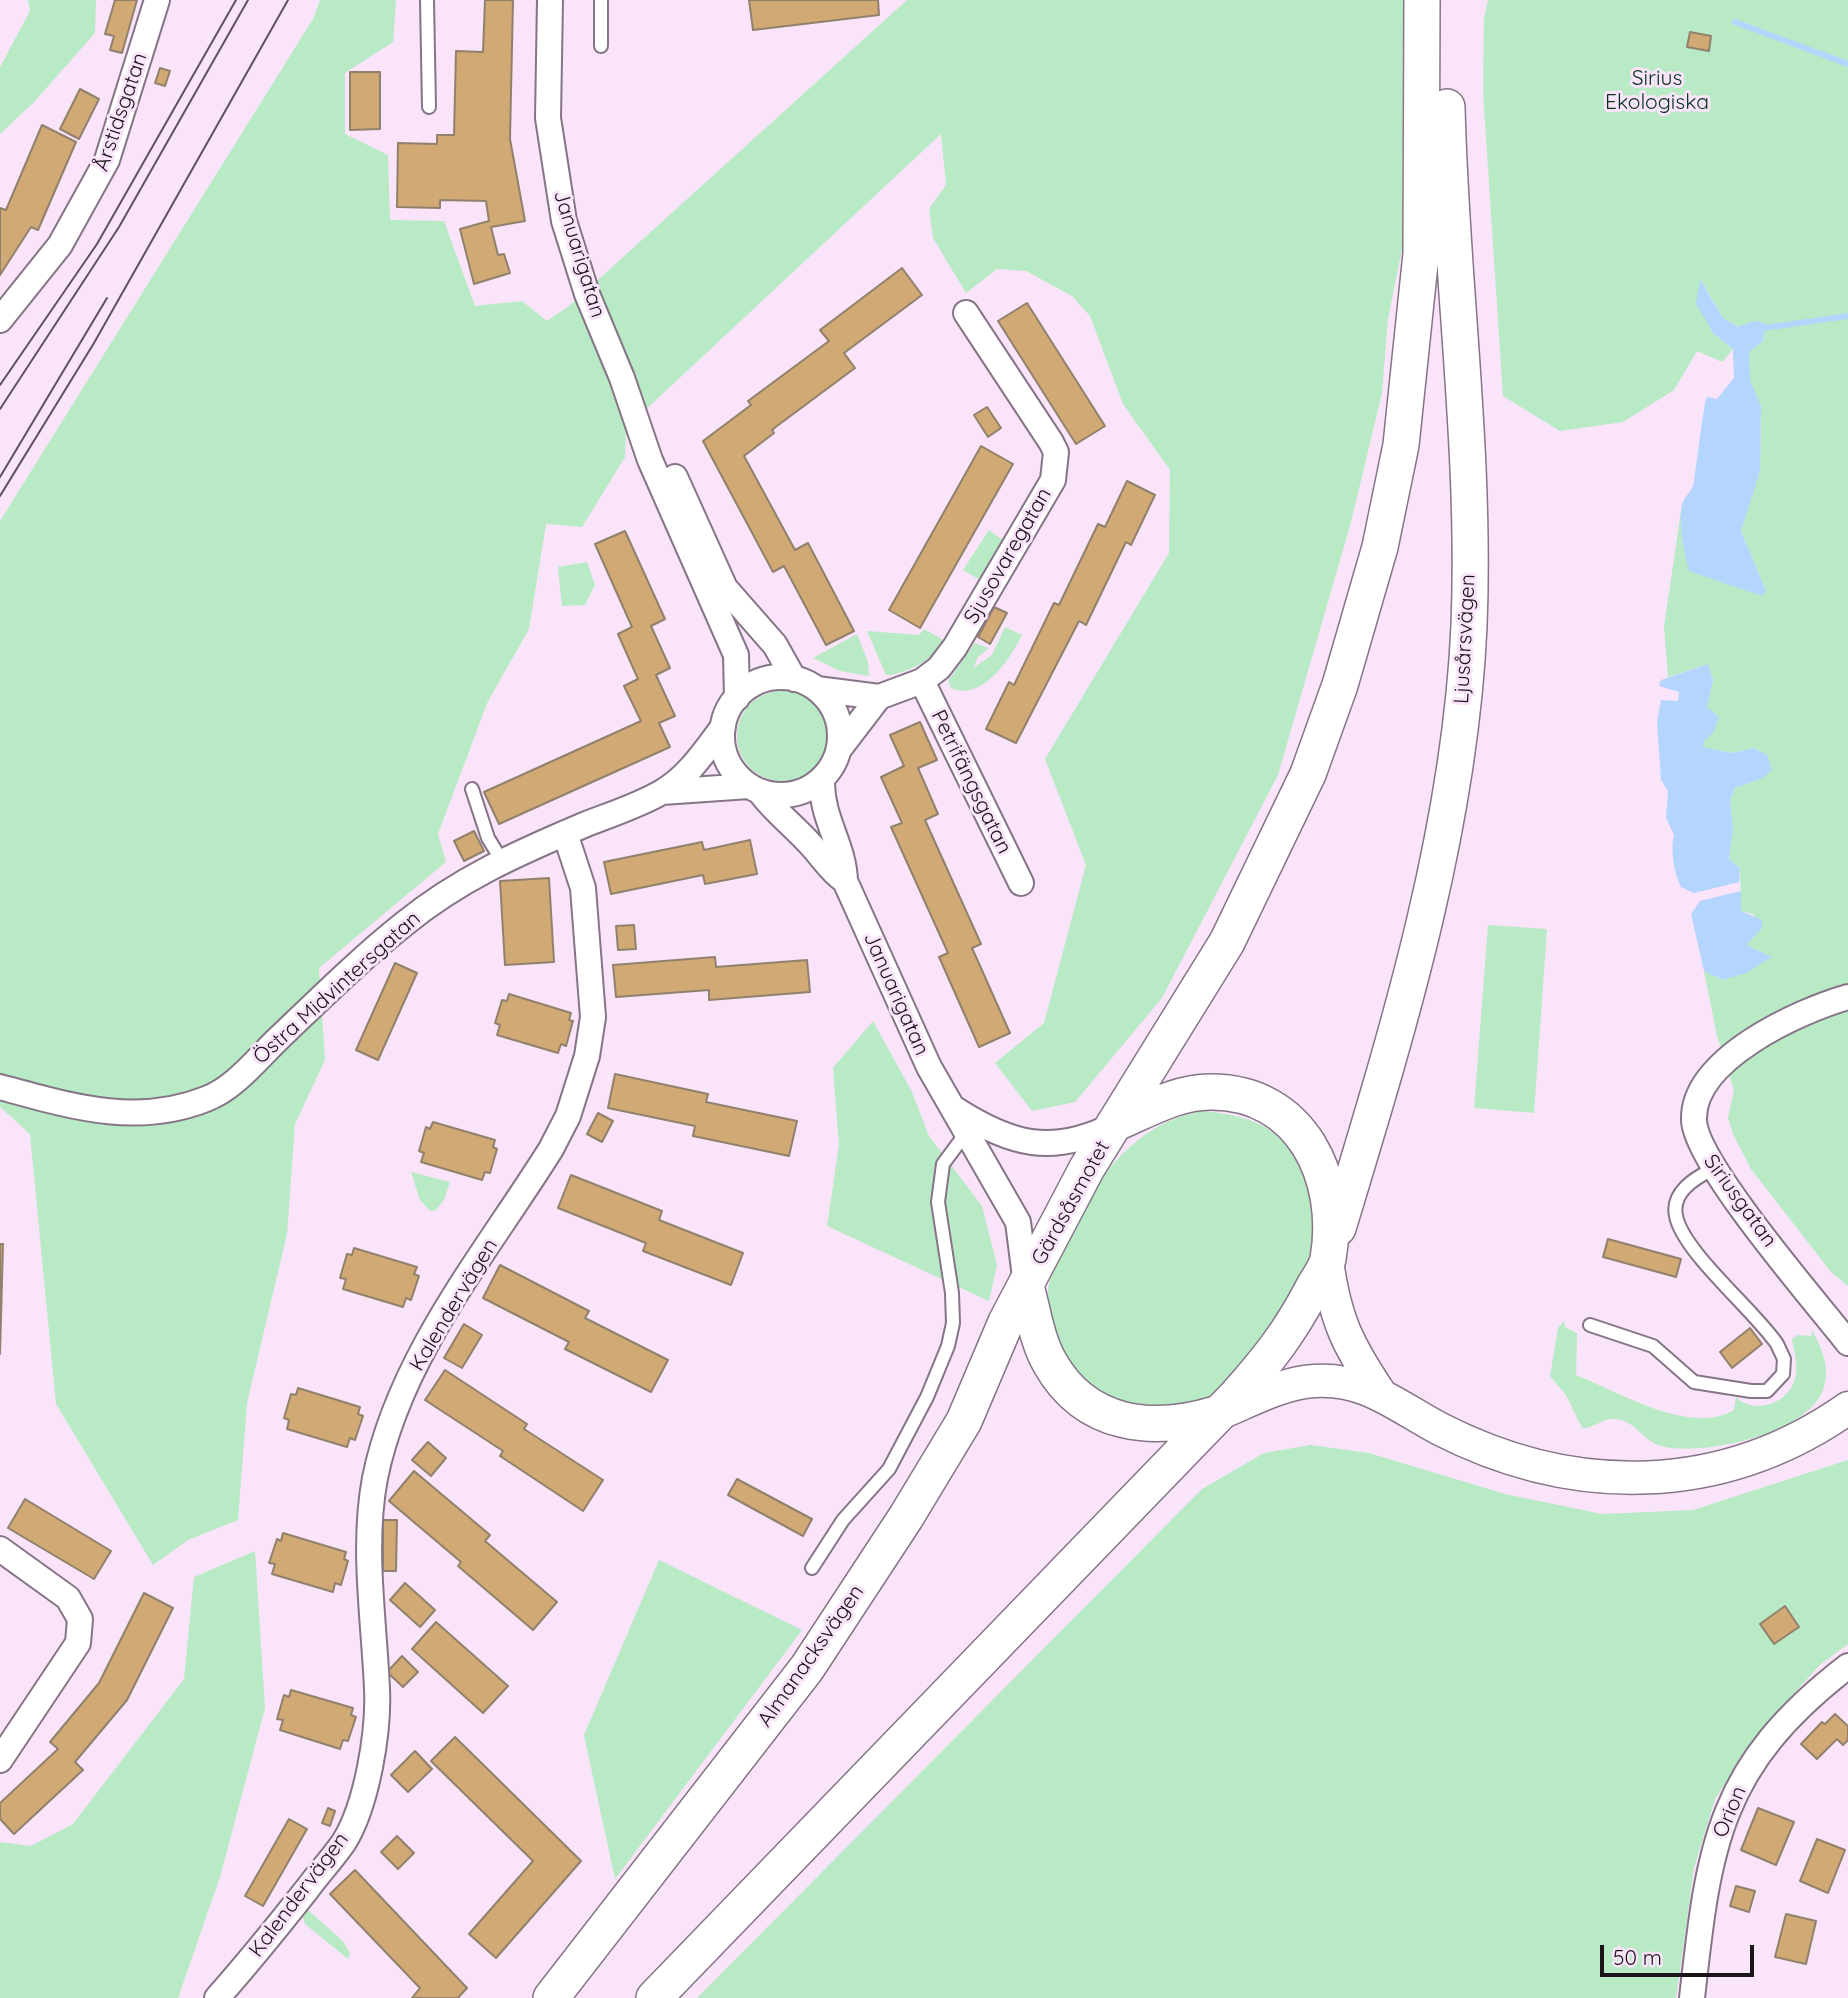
<!DOCTYPE html>
<html>
<head>
<meta charset="utf-8">
<style>
  body { margin:0 }
  #map { position:relative; width:1848px; height:1998px; overflow:hidden; background:#f9e4f9; font-family:Quicksand,sans-serif }
  canvas { display:block }
  .scale { position:absolute; left:1600px; top:1945px; width:154px; height:32px; box-sizing:border-box; border:4px solid #1b141b; border-top:0; padding-left:9px; font-size:21px; line-height:24px; white-space:nowrap; color:#1b141b; -webkit-text-stroke:5px #f9e4f9; paint-order:stroke }
</style>
</head>
<body>
<div id="map">
<canvas width="1848" height="1998"></canvas>
<div class="scale">50 m</div>
</div>
<script>
const c = document.querySelector('canvas').getContext('2d');
c.lineJoin = 'round';
function fillPath(path, color) { c.fillStyle = color; c.fill(path, 'evenodd'); }
function trace(path, color, width, dash) { c.strokeStyle = color; c.lineWidth = width; c.lineCap = dash ? 'butt' : 'round'; c.setLineDash(dash || []); c.stroke(path); }
function write(font, color, halo, rows, align = 'center') {
  c.font = font + ' Quicksand,sans-serif'; c.lineWidth = 6; c.setLineDash([]); c.textBaseline = 'middle'; c.strokeStyle = halo; c.fillStyle = color; for (const [text, x, y, turn = 0] of rows) {
    c.save(); c.translate(x, y); c.rotate((+turn || 0) * Math.PI / 180); c.textAlign = isNaN(turn) ? turn : align; if (halo) c.strokeText(text, 0, 0); c.fillText(text, 0, 0); c.restore();
  }
}
const green = new Path2D(`
  M28 0H96L95 33 34 102 0 134V67L30 11Z
  M320 0H396L393 42 345 73V134L388 155 390 220 444 221 475 306 522 301 547 321 569 306 907 0H1403L1402 249 1388 319 1382 393 1351 522 1278 775 1162 998 1075 1102 1032 1111 995 1063 1044 1023 1086 865 1045 759 1169 553 1170 470 1123 404 1090 316 1072 296 1026 271 997 269 966 293 933 238 929 209 946 185 941 134 626 428 625 457 582 527 546 524 529 629 488 701 438 834 446 862 319 968 325 1060 295 1124 287 1234 247 1403 238 1520 188 1540 153 1565 56 1404 30 1134 0 1107V521L313 19Z
  M1488 0H1848V1286L1831 1272 1751 1169 1734 1136 1728 1118 1734 1090 1717 1036 1704 971 1723 980 1771 957 1746 945 1761 928 1753 914 1741 911 1740 868 1729 859 1733 829 1730 800 1735 788 1763 778 1771 770 1767 755 1753 748 1732 753 1703 747 1704 741 1713 733 1707 707 1713 680 1708 664 1668 677 1664 627 1682 504V543L1766 591 1741 531 1760 471 1761 406 1749 380V351L1763 341 1765 323 1754 321 1739 327 1723 318 1701 280 1714 334 1733 349 1722 362 1697 351 1674 390 1623 422 1560 431 1503 396 1483 92 1484 19Z
  M989 530 1004 541 982 581 963 570Z
  M587 562 595 585 585 605 562 606 558 567Z
  M1005 627 1022 635C1011 658 982 702 951 688L948 681 975 643 989 648 978 657 973 668 992 655Z
  M924 629 945 641C933 659 908 674 886 675L867 631 919 635Z
  M857 634 868 662 869 676 840 671 813 658Z
  M737 736a45 45 0 1 1 90 0a45 45 0 1 1-90 0Z
  M1488 925 1547 929 1534 1113 1474 1108Z
  M873 1021 912 1092 929 1136 982 1206 997 1265 989 1301 827 1226 839 1145 833 1068Z
  M1204 1111C1250 1116 1282 1126 1303 1171 1306 1179 1311 1187 1314 1195 1329 1245 1281 1318 1250 1354 1229 1378 1210 1404 1178 1414 1163 1419 1117 1405 1099 1402 1087 1386 1056 1350 1050 1332 1031 1279 1090 1182 1129 1148 1151 1128 1175 1115 1204 1111Z
  M411 1172 450 1182 444 1200 435 1211H430L420 1200Z
  M1564 1321 1565 1327 1577 1333 1576 1375C1621 1393 1690 1436 1734 1410L1736 1397C1753 1414 1784 1405 1793 1384 1800 1369 1794 1353 1792 1339L1798 1335 1812 1336 1811 1329C1822 1347 1831 1369 1823 1390 1806 1434 1707 1455 1665 1447 1643 1443 1637 1421 1616 1419 1603 1417 1594 1429 1582 1428L1566 1395 1550 1376 1558 1328Z
  M1311 1445 1369 1453 1505 1494 1602 1514 1693 1510 1848 1460V1644L1821 1664 1762 1728 1715 1799 1694 1868 1676 1998H697L1202 1489 1264 1453Z
  M255 1551 265 1708 220 1877 178 1998H0V1842L31 1846 73 1824 184 1679 194 1577Z
  M659 1560 802 1630 615 1879 584 1735Z
  M308 1910 343 1941 350 1953 348 1959 305 1924 302 1914Z`);
const water = new Path2D(`
  M1700 279 1723 318 1738 327 1754 321 1765 323 1763 341 1749 352 1750 380 1761 406 1760 471 1741 531 1766 591 1762 596 1689 571C1684 550 1678 527 1682 506 1683 497 1693 491 1694 482 1696 470 1704 401 1707 397L1717 399 1734 378 1733 349 1714 334 1696 304Z
  M1708 664 1713 680 1707 707 1719 717 1713 733 1704 741 1703 747 1732 753 1753 748 1767 755 1772 770 1763 778 1735 788 1730 800 1733 829 1729 859 1740 868 1739 882 1694 893 1681 887C1674 873 1670 850 1674 835L1666 818 1668 791 1661 780 1657 722 1661 700 1678 701 1679 692 1659 686 1661 680Z
  M1741 891V911L1762 920V928L1746 945 1772 957 1746 973 1723 980 1704 971 1691 914 1700 901Z`);
const stream = new Path2D(`
  M1735 22 1848 64
  M1764 328 1848 316`);
const building = new Path2D(`
  M115 0H137L122 53 110 50 114 36 105 34Z
  M485 0H513L510 139 525 221 491 227 498 255 504 254 510 273 474 284 460 229 489 221 486 201 440 200V208L397 207 398 143 437 144V135H454L456 51 483 52Z
  M749 0H878L879 15 753 30Z
  M1690 32 1711 36 1709 51 1687 47Z
  M160 68 170 71 165 86 155 83Z
  M350 72H380V129L350 130Z
  M80 89 99 99 79 139 60 129Z
  M42 125 76 142 38 230 31 227 0 275V208L6 210Z
  M902 268 922 295 844 353 855 368 777 426 772 430 774 433 744 456 795 550 808 543 854 631 826 645 784 566 773 572 703 441 751 405 748 401 829 341 820 330Z
  M1027 303 1105 426 1076 444 998 321Z
  M987 407 1001 428 988 437 974 415Z
  M981 446 1013 464 920 628 889 610Z
  M1127 481 1155 495 1131 545 1126 542 1086 625 1079 621 1016 743 986 729 1009 682 1014 685 1054 603 1059 605 1098 524 1105 527Z
  M625 531 665 619 651 626 670 668 656 675 675 716 659 723 670 747 499 824 484 792 641 721 624 686 638 679 618 634 632 627 595 544Z
  M994 607 1007 613 990 644 978 637Z
  M920 722 937 760 918 768 938 814 925 820 981 944 972 948 1010 1033 979 1047 939 957 948 953 891 827 902 823 881 777 904 766 890 735Z
  M474 831 484 851 464 861 454 841Z
  M750 840 757 874 705 884 703 875 611 894 604 862 702 842 704 850Z
  M549 878 554 962 505 965 500 881Z
  M634 925 636 949 618 950 616 926Z
  M715 957 716 967 807 960 810 992 709 1000V990L616 997 613 965Z
  M395 963 417 973 378 1060 356 1050Z
  M509 994 571 1013 569 1020 573 1021 566 1046 561 1044 558 1053 497 1035 500 1025 495 1023 502 1000 507 1001Z
  M615 1074 708 1094 706 1102 797 1121 789 1156 693 1136 695 1126 608 1108Z
  M598 1113 613 1121 602 1142 587 1134Z
  M433 1122 495 1140 493 1147 497 1149 490 1173 485 1172 482 1180 421 1162 424 1153 419 1151 426 1127 430 1129Z
  M571 1175 662 1211 659 1220 743 1253 731 1285 643 1251 646 1243 558 1208Z
  M1608 1239 1681 1259 1676 1277 1603 1257Z
  M0 1244H3L0 1354Z
  M354 1248 417 1267 414 1274 419 1276 411 1300 406 1298 403 1307 343 1289 346 1279 340 1278 347 1254 352 1255Z
  M500 1265 589 1311 585 1318 668 1360 651 1392 565 1349 569 1342 483 1298Z
  M464 1324 482 1335 462 1368 444 1358Z
  M1750 1328 1762 1344 1732 1368 1720 1352Z
  M445 1370 527 1424 524 1429 603 1480 583 1511 500 1456 503 1451 425 1400Z
  M298 1388 360 1407 358 1414 363 1416 355 1440 350 1438 347 1447 287 1429 289 1420 284 1418 291 1394 296 1395Z
  M428 1442 446 1458 431 1476 412 1460Z
  M414 1471 490 1535 485 1541 557 1602 533 1630 458 1566 461 1562 389 1501Z
  M737 1479 812 1519 803 1536 728 1495Z
  M25 1499 111 1551 94 1579 8 1528Z
  M383 1520H397L396 1571H383Z
  M283 1533 346 1552 344 1559 348 1561 341 1585 335 1583 333 1592 272 1574 275 1564 269 1563 277 1539 281 1541Z
  M405 1583 435 1610 420 1627 390 1600Z
  M144 1593 173 1608 127 1700 75 1762 83 1770 14 1834 0 1819V1803L58 1749 50 1742 99 1683Z
  M1785 1606 1799 1627 1774 1644 1760 1624Z
  M436 1622 508 1686 483 1713 412 1649Z
  M402 1656 418 1672 403 1687 387 1672Z
  M291 1690 353 1708 351 1715 356 1717 348 1741 343 1740 340 1749 280 1730 283 1720 277 1719 284 1695 289 1697Z
  M1835 1714 1848 1726V1740L1843 1745 1837 1739 1817 1759 1801 1744 1822 1722 1825 1724Z
  M455 1737 581 1861 496 1958 469 1934 533 1861 431 1761Z
  M415 1751 432 1769 408 1792 391 1775Z
  M328 1808 335 1811 330 1826 322 1823Z
  M1758 1808 1794 1822 1776 1865 1741 1850Z
  M289 1819 307 1829 263 1906 245 1896Z
  M397 1836 414 1853 398 1869 381 1852Z
  M1817 1839 1845 1850 1828 1893 1800 1881Z
  M355 1870 467 1988 458 1998H412L420 1988 330 1894Z
  M1736 1886 1755 1891 1749 1912 1730 1906Z
  M1786 1914 1816 1921 1806 1964 1775 1957Z`);
const service = new Path2D(`
  M427 0 429 107
  M601 0V46
  M472 789 488 838 502 861
  M1590 1325 1653 1346 1694 1382 1751 1391H1767L1783 1374 1784 1359 1777 1344C1754 1310 1683 1252 1676 1216 1671 1192 1695 1178 1713 1169
  M812 1568 843 1520 889 1469 927 1397 948 1346 953 1323 952 1293 938 1202 943 1164 966 1133`);
const minor = new Path2D(`
  M550 0 548 118 564 221 587 294 622 378 650 460 736 655 737 698
  M0 320 60 245 107 160 157 0
  M675 477 725 588 775 645 794 679
  M722 736a59 59 0 1 1 118 0a59 59 0 1 1-118 0Z
  M922 681 1021 883
  M817 689 879 697
  M840 748 879 697 922 681 939 668 955 647 1053 480 1056 452 1051 442 966 313
  M822 780C821 819 844 844 845 881L929 1067 1018 1222 1026 1285
  M662 792 749 786
  M760 792C775 812 794 826 811 845 823 858 830 871 845 881
  M1848 997C1799 1011 1692 1059 1694 1120 1695 1163 1816 1302 1848 1343
  M0 1087C70 1106 136 1127 206 1099 235 1088 257 1059 279 1038 320 999 360 959 404 924 459 879 518 853 584 825 609 815 638 806 662 792 688 777 705 751 723 727
  M955 1109C1011 1145 1052 1156 1114 1125
  M0 1549 68 1598 80 1619 78 1643 0 1760
  M217 1998C249 1962 278 1926 308 1888 319 1873 333 1858 344 1842 367 1805 379 1732 377 1689 374 1619 362 1547 375 1478 400 1355 486 1253 551 1149L568 1116 587 1056 593 1017 583 888 565 833
  M1692 1998C1709 1844 1718 1766 1848 1666`);
const tertiary = new Path2D(`
  M1327 1261C1335 1319 1347 1344 1379 1392
  M1218 1414C1248 1402 1281 1383 1314 1381 1365 1377 1398 1407 1440 1429 1575 1498 1723 1496 1848 1408`);
const secondary = new Path2D(`
  M1338 1228C1397 1033 1460 831 1469 626 1476 452 1451 280 1447 107
  M1026 1286C1033 1311 1037 1341 1050 1363 1086 1427 1153 1433 1216 1414
  M551 1998 807 1668 906 1517 964 1421 1006 1322 1087 1168 1227 942 1308 774 1340 685 1380 547 1401 445 1421 254 1422 0
  M654 1998 1236 1396C1269 1359 1290 1332 1313 1288 1318 1279 1326 1269 1328 1259 1342 1179 1302 1091 1210 1092 1176 1092 1145 1111 1114 1124`);
const tram = new Path2D(`
  M0 385 97 244 236 0
  M0 409 119 227 248 0
  M0 477 107 298
  M0 496 94 343 288 0`);
const parkNames = [
  ["Sirius",1657,79],
  ["Ekologiska",1657,103]
];
const streetNames = [
  ["Årstidsgatan",121,112,-71],
  ["Januarigatan",579,254,73],
  ["Sjusovaregatan",1008,556,-60],
  ["Ljusårsvägen",1465,639,-87],
  ["Petrifängsgatan",971,782,64],
  ["Östra Midvintersgatan",337,988,-42],
  ["Januarigatan",896,994,66],
  ["Siriusgatan",1740,1201,54],
  ["Gärdsåsmotet",1071,1203,-61],
  ["Kalendervägen",454,1305,-59],
  ["Almanacksvägen",811,1656,-55],
  ["Orion",1730,1812,-67],
  ["Kalendervägen",299,1895,-53]
];
fillPath(green, '#b8eac6');
fillPath(water, '#b4d5fd');
trace(stream, '#b4d5fd', 6);
fillPath(building, '#d0a975');
trace(building, '#91816c', 2);
trace(service, '#867487', 16);
trace(minor, '#867487', 28);
trace(tertiary, '#867487', 35);
trace(secondary, '#867487', 38);
trace(service, '#fff', 12);
trace(minor, '#fff', 24);
trace(tertiary, '#fff', 32);
trace(secondary, '#fff', 35);
trace(tram, '#5d525d', 2);
write('21px', '#043219', '#f9e4f9', parkNames);
write('21px', '#1b141b', '#f9e4f9', streetNames);
</script>
</body>
</html>
